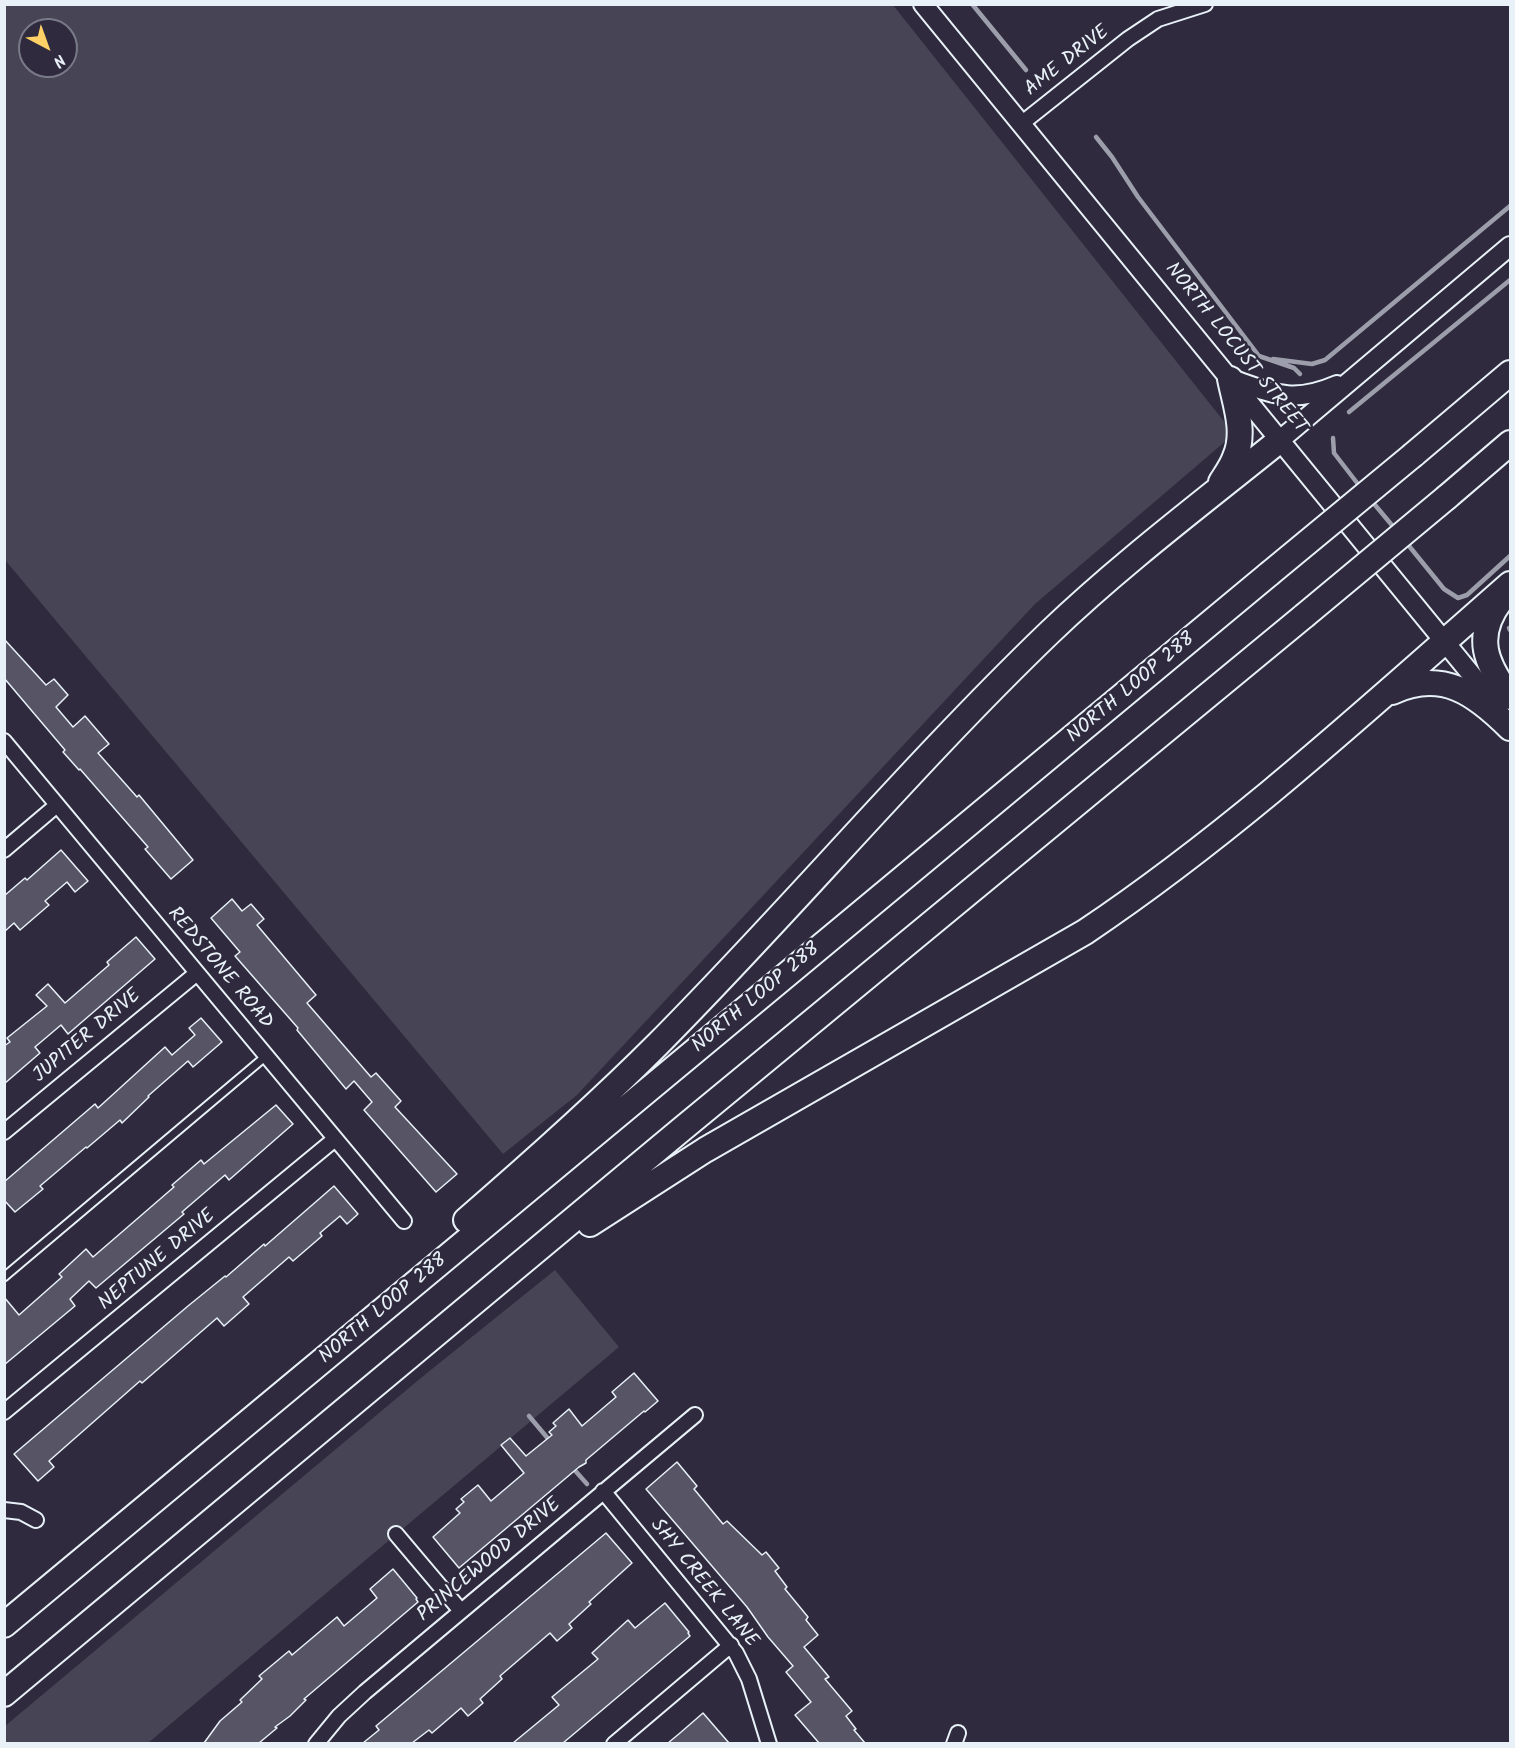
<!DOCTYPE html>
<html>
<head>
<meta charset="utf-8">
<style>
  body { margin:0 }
  #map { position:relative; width:1515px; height:1748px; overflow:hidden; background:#2f2a3d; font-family:Kalam,sans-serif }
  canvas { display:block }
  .frame { position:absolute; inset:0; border:6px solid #e8f1f8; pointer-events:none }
  .north { position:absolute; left:18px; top:18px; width:60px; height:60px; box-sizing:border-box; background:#2f2a3d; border:2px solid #797a88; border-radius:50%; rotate:139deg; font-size:16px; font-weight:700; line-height:24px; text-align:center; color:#e8f1f8 }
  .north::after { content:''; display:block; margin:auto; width:21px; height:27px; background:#ffd166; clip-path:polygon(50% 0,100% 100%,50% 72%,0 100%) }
</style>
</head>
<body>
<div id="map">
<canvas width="1515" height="1748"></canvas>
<div class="frame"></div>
<div class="north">N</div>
</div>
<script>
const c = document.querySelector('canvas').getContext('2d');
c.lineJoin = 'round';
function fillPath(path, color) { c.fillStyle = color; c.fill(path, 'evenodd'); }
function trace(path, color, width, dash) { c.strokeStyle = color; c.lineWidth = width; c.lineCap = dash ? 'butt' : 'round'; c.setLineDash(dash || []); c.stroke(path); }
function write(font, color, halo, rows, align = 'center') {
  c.font = font + ' Kalam,sans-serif'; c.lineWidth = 5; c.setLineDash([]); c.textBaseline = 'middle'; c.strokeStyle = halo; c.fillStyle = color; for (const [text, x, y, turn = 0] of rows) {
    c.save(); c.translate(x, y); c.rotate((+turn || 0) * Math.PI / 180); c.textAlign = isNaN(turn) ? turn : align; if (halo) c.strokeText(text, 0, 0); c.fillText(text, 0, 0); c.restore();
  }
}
const green = new Path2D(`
  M4 5H893L1234 434 1035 604 577 1095 503 1154 5 560ZM30 30H66V66H30Z
  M555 1270 619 1347 148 1743 5 1744V1726L422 1377Z`);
const stream = new Path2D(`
  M972 4 1026 70
  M1096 137 1112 157 1138 197 1259 356 1294 368 1300 374
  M1273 359 1312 364 1325 360 1510 206
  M1349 412 1510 280
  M1333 438 1334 453 1361 488
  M1370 499 1396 530
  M1405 541 1444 589 1458 598 1467 595 1510 556
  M1509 628 1510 630
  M529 1416 550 1441
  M571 1466 587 1484`);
const building = new Path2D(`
  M4 639 46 685 54 679 68 695 56 707 73 727 85 716 109 744 98 753 137 797 139 795 193 860 171 879 145 849 148 847 80 769 79 770 63 752 65 750 4 678Z
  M61 850 88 881 75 892 67 882 45 901 49 905 20 930 14 923 4 932V896L25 878 27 880Z
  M232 899 242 911 251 904 264 919 257 925 316 995 307 1003 371 1077 376 1073 401 1101 395 1107 457 1174 436 1192 364 1110 372 1102 354 1081 346 1089 297 1030 298 1028 235 956 240 952 211 918Z
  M136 937 155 959 68 1034 61 1025 35 1047 40 1053 4 1084V1046L10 1042 7 1038 47 1006 36 995 48 984 65 1003 109 965 107 962Z
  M201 1018 222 1042 193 1067 188 1061 148 1096 149 1097 122 1123 120 1120 87 1148 86 1147 40 1186 43 1189 15 1212 4 1200V1182L95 1104 98 1108 165 1047 172 1055 195 1035 189 1028Z
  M276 1105 293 1124 229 1180 225 1175 182 1212 184 1214 96 1288 89 1281 70 1299 75 1306 4 1365V1297L19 1315 62 1277 59 1274 86 1249 93 1257 174 1187 172 1185 201 1160 204 1164Z
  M334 1186 358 1214 347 1224 340 1216 320 1233 322 1236 293 1261 289 1257 243 1297 249 1304 224 1326 217 1318 142 1383 140 1381 49 1461 54 1467 38 1481 14 1454 188 1306 225 1276 226 1277 264 1244 265 1246Z
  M634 1373 658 1401 645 1412 644 1411 586 1460V1463L579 1467 459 1568 433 1537 460 1513 456 1509 464 1502 461 1499 478 1485 491 1501 524 1473 501 1445 510 1438 526 1456 552 1435 549 1432 556 1426 553 1423 569 1409 582 1426 616 1397 612 1392Z
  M677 1462 697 1486 694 1489 723 1524 727 1521 762 1555 766 1552 779 1568 775 1571 787 1587 785 1589 808 1617 806 1620 818 1635 804 1647 829 1677 825 1679 852 1711 846 1716 856 1729 854 1730 865 1743H819L795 1715 811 1702 786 1672 793 1666 768 1637 747 1607 646 1489Z
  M606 1533 632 1563 589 1602 591 1604 569 1624 572 1628 557 1641 550 1633 500 1676 502 1679 480 1699 483 1703 468 1716 461 1708 432 1733 429 1730 412 1743H363L379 1730 376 1726Z
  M393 1569 417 1598 416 1599 418 1602 304 1699 306 1700 290 1716 275 1727 277 1728 259 1743H204L220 1721 242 1702 240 1700 262 1679 259 1676 289 1651 292 1655 337 1617 344 1626 377 1598 370 1589Z
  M665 1603 689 1632 688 1633 690 1636 563 1743H513L559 1705 552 1697 598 1659 592 1653 628 1620 635 1628Z
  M703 1713 729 1743H668L680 1733Z`);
const lane = new Path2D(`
  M4 1277 266 1056`);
const street = new Path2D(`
  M1021 124 1128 39 1158 19 1205 4
  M4 741 404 1221
  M4 850 57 805
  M4 1132 197 973
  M4 1412 335 1139
  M603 1491 736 1653 749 1679 769 1744
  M4 1510 21 1512 36 1520
  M396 1534 461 1611
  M316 1744 339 1716 365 1692 695 1415
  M614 1744 731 1645
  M954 1744 958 1733`);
const secondary = new Path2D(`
  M923 4 1498 707
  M1231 379C1274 394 1293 404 1337 385
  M1280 440 1510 246`);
const highway = new Path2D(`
  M1413 455 1510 373
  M1221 482C1226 474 1232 466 1235 457 1246 432 1235 404 1230 379
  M1447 497 1510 443
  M1501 600C1473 637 1486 664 1510 697
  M1392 692C1442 669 1475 693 1510 728
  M466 1220C532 1163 597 1105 658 1044 792 909 913 764 1049 633 1121 564 1202 503 1280 440
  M590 1224 705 1150 1085 932C1237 830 1373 704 1510 584
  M4 1625 1269 574
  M4 1694 682 1129 1304 616`);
const highwayBridge = new Path2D(`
  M1269 574 1413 455
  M1304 616 1447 497`);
const streetNames = [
  ["AME DRIVE",1068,62,-38],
  ["NORTH LOCUST STREET",1235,349,51],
  ["NORTH LOOP 288",1132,689,-40],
  ["REDSTONE ROAD",219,969,50],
  ["NORTH LOOP 288",757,999,-40],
  ["JUPITER DRIVE",88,1037,-40],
  ["NEPTUNE DRIVE",158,1261,-40],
  ["NORTH LOOP 288",384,1310,-40],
  ["PRINCEWOOD DRIVE",490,1561,-40],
  ["SHY CREEK LANE",703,1584,51]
];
fillPath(green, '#464455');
trace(stream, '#9c9fab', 4.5);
fillPath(building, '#575565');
trace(building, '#e8f1f8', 1.5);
trace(lane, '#e8f1f8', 11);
trace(street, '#e8f1f8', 18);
trace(secondary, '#e8f1f8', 22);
trace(highway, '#e8f1f8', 28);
trace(lane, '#2f2a3d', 7);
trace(street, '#2f2a3d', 14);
trace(secondary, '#2f2a3d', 18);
trace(highway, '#2f2a3d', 24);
trace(highwayBridge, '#e8f1f8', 28, []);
trace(highwayBridge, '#2f2a3d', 24);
write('20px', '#e8f1f8', '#2f2a3d', streetNames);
</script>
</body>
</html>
